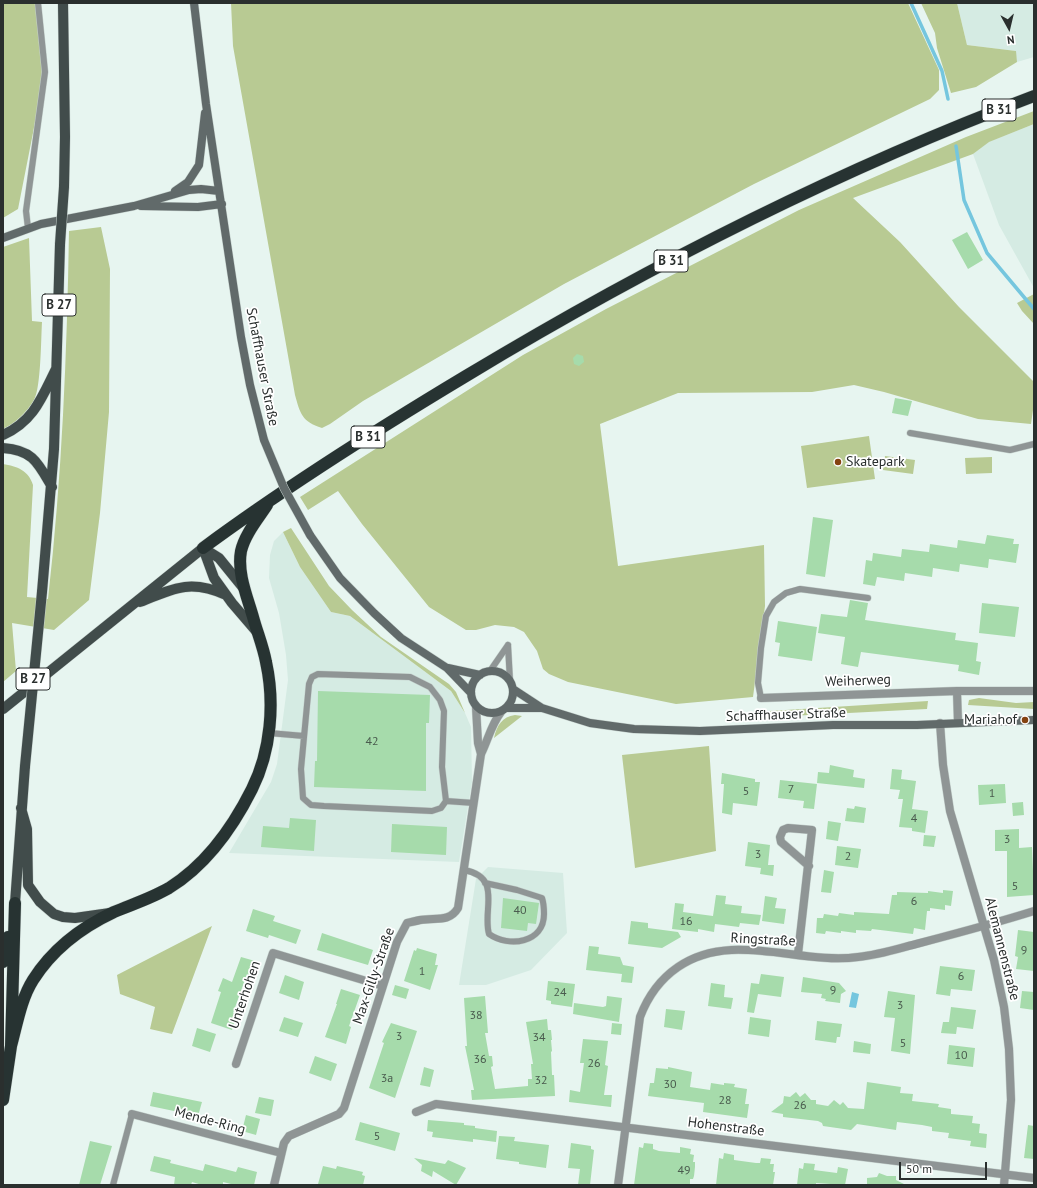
<!DOCTYPE html>
<html>
<head>
<meta charset="utf-8">
<style>
  body { margin:0 }
  #map { position:relative; width:1037px; height:1188px; overflow:hidden; background:#e7f5f0; font-family:"PT Sans",sans-serif }
  canvas { display:block }
  .frame { position:absolute; inset:0; border:4px solid #2a2f2e; pointer-events:none }
  .north { position:absolute; left:989px; top:8px; width:40px; height:40px; -webkit-text-stroke:3px #fff; paint-order:stroke; rotate:172deg; font-size:11px; font-weight:700; line-height:16px; text-align:center; color:#2a2f2e }
  .north::after { content:''; display:block; margin:auto; width:14px; height:18px; background:#2a2f2e; clip-path:polygon(50% 0,100% 100%,50% 72%,0 100%) }
  .scale { position:absolute; left:899px; top:1162px; width:88px; height:18px; box-sizing:border-box; border:2px solid #2a2f2e; border-top:0; padding-left:5px; font-size:12px; line-height:14px; white-space:nowrap; color:#2a2f2e; -webkit-text-stroke:3px #fff; paint-order:stroke }
</style>
</head>
<body>
<div id="map">
<canvas width="1037" height="1188"></canvas>
<div class="frame"></div>
<div class="north">N</div>
<div class="scale">50 m</div>
</div>
<script>
const c = document.querySelector('canvas').getContext('2d');
c.lineJoin = 'round';
function fillPath(path, color) { c.fillStyle = color; c.fill(path, 'evenodd'); }
function trace(path, color, width, dash) { c.strokeStyle = color; c.lineWidth = width; c.lineCap = dash ? 'butt' : 'round'; c.setLineDash(dash || []); c.stroke(path); }
function write(font, color, halo, rows, align = 'center') {
  c.font = font + ' "PT Sans",sans-serif'; c.lineWidth = 3.5; c.setLineDash([]); c.textBaseline = 'middle'; c.strokeStyle = halo; c.fillStyle = color; for (const [text, x, y, turn = 0] of rows) {
    c.save(); c.translate(x, y); c.rotate((+turn || 0) * Math.PI / 180); c.textAlign = isNaN(turn) ? turn : align; if (halo) c.strokeText(text, 0, 0); c.fillText(text, 0, 0); c.restore();
  }
}
const built = new Path2D(`
  M957 3H1034V57L1017 62 1015 51 967 45Z
  M1034 124V288L999 225 973 154 988 142Z
  M283 532 300 567 331 612 350 616 451 691 465 713 471 727 472 782 459 862 229 853 271 782 277 764 288 680 286 655 279 613 269 578 270 555 274 541Z
  M488 867 563 873 567 933 531 970 486 985H459L476 879Z`);
const green = new Path2D(`
  M3 3H38L45 72 18 209 3 218Z
  M231 3H908L939 70V90L930 99 754 184 564 284 363 401 330 424 322 428C302 422 300 413 295 395L233 46Z
  M921 3H957L967 45 1016 51 1017 62 976 87 951 93 937 48 935 33Z
  M1034 111V124L989 142 973 154 853 198 900 242 959 307 1034 382V403L1031 424 978 419 884 392 854 385 812 392 678 393 600 424 618 566 764 545 765 606 753 697 676 704 568 682 549 674 543 669 537 651 524 632 514 627 495 625 476 630H466L429 607 362 524 338 491 308 510 300 497 523 355 606 309 799 210 966 137Z
  M101 227 110 269 109 412 100 513 89 600 54 630 12 623 16 671 3 682V464C17 466 29 471 33 485L27 597 48 599C62 477 67 354 69 231Z
  M29 238 32 321 42 322C41 338 41 388 34 400 27 412 16 423 3 429V247Z
  M1034 294V324L1022 311 1017 303Z
  M869 436 875 479 807 488 801 446Z
  M885 456 915 460 913 474 883 470Z
  M992 457V473L966 474 965 458Z
  M291 528 329 586 352 610 381 637 449 684 456 692 465 713 451 691 350 616 331 612 300 567 283 532Z
  M979 698 1016 703 1034 702V709L968 705 969 700Z
  M928 701 927 709 770 717V711Z
  M515 715 522 716 494 738C497 725 502 717 515 715Z
  M709 746 716 851 635 868 622 755Z
  M212 926 172 1034 150 1029 155 1007 120 994 117 975Z`);
const water = new Path2D(`
  M852 992 859 994 856 1008 849 1007Z`);
const stream = new Path2D(`
  M911 3 942 71 948 99
  M956 146 964 200 987 253 1034 309`);
const building = new Path2D(`
  M967 232 983 260 968 269 952 240Z
  M577 354 583 356 584 362 579 366 574 364 573 358Z
  M895 398 912 401 908 416 892 413Z
  M813 517 833 520 825 577 806 574Z
  M987 535 1014 539 1013 544H1019L1016 563 989 559 988 568 960 564 959 572 933 568 932 577 905 573 904 581 877 577 875 586 863 584 866 560 872 561 873 553 901 557 902 549 929 552 930 544 957 548 958 540 985 544Z
  M850 600 868 603 865 620 956 633 955 640 978 643 976 661 981 662 979 675 958 671 959 665 861 652 858 667 841 664 845 637 818 633 821 614 847 617Z
  M982 603 1019 607 1015 637 979 633Z
  M778 621 817 627 812 661 778 656 780 643 775 642Z
  M318 691 430 695 429 723H426V791L314 787 315 761H317Z
  M830 765 854 770 853 777 865 779 864 788 817 783 818 772 829 773Z
  M892 769 902 770 901 779 916 781 912 809 928 811 925 833 912 831V828L899 827 903 799H898L900 790 890 789Z
  M722 773 755 779V782H760L757 806 733 803 732 815 722 813 724 784H721Z
  M780 780 817 784 814 809 803 808 804 801 778 798Z
  M1005 784 1006 803 979 805 978 785Z
  M1023 802 1024 815 1013 816 1012 803Z
  M855 806 866 808 864 823 845 821 847 808 854 809Z
  M290 818 316 820 314 851 261 847 263 826 289 828Z
  M828 821 841 823 838 841 826 839Z
  M392 824 447 827 446 855 391 852Z
  M1019 829V848L1032 847 1034 895 1007 897V851H995V830Z
  M924 835 936 836 934 847 923 846Z
  M748 842 770 845 768 865H774L773 876 760 874 761 868 745 866Z
  M837 846 861 849 858 868 835 865Z
  M824 870 834 872 831 893 821 892Z
  M943 890 953 891 951 906 945 905V910L930 908V911H927L925 930 914 928 913 934 872 929 871 931 856 930V933L841 931V933L826 931 825 934 816 933 817 918H823L824 914 838 916 839 913 854 915V912L889 914 892 895H897V892L928 893V891L943 893Z
  M716 895 726 896 725 904 742 906 741 913 761 915 759 925 740 923 739 927 715 924 714 932 698 929V932L672 929 675 903 684 904 683 912 713 916Z
  M765 896 777 898 775 908 786 909 784 924 762 921Z
  M503 898 539 903 536 924 528 923 527 931 501 928Z
  M253 909 275 916 273 921 301 930 296 944 269 935 268 938 246 931Z
  M631 921 648 923V928L678 932 681 937 662 948 628 944Z
  M1018 930 1034 932V971L1016 969 1018 957 1015 956Z
  M322 933 373 950 368 965 317 950Z
  M589 946 599 947 598 954 620 957 623 965 634 967 632 983 621 982 622 974 586 970Z
  M417 948 437 954 435 965H438L430 990 404 981 414 950 416 951Z
  M241 957 255 961 250 976 247 974 233 1013 237 1014 232 1030 211 1023 221 992 218 991 223 978 232 982Z
  M940 966 975 970 972 991 951 989 950 996 936 994Z
  M761 974 784 977 781 997 758 994 754 1013 747 1012 751 983 759 984Z
  M285 975 304 982 299 1000 279 993Z
  M803 977 839 983 846 991 841 994 840 1003 825 1001 826 999 821 998 822 994 801 992Z
  M548 981 575 984 572 1007 551 1004V1001L546 1000Z
  M711 983 725 985 724 997 733 998 731 1009 708 1006Z
  M395 985 409 989 406 999 392 995Z
  M341 989 360 995 349 1026 351 1027 346 1044 325 1037 337 1004H336Z
  M888 991 915 995 910 1054 891 1051 895 1018 884 1017Z
  M1022 991 1034 992V1010L1020 1008Z
  M485 996 488 1033H485L489 1056H492L493 1066 491 1067 495 1089 528 1086V1079H532L531 1064H533L526 1022 547 1019 548 1030H551L552 1040H551L552 1051 551 1052 552 1075H554L555 1096 472 1100 471 1090H474L465 1046H467L464 998Z
  M607 996 622 998 619 1022 573 1014 574 1003 603 1007 606 1006Z
  M951 1007 976 1010 973 1029 957 1027 956 1034 941 1033 943 1022H949Z
  M666 1009 685 1011 682 1030 664 1027Z
  M284 1017 303 1023 298 1037 279 1031Z
  M750 1017 771 1020 769 1037 748 1034Z
  M817 1021 842 1024 840 1037H837L836 1043 815 1040Z
  M391 1023 417 1031 395 1098 369 1088 384 1043 382 1042Z
  M612 1023 622 1024 621 1035 611 1034Z
  M197 1028 216 1034 210 1052 192 1046Z
  M583 1039 608 1041 605 1065 608 1066 604 1095H612L611 1107 569 1102 570 1090 580 1092 584 1063H580Z
  M854 1041 871 1044 870 1054 853 1052Z
  M949 1045 975 1048 973 1067 947 1064Z
  M315 1056 337 1064 331 1081 309 1073Z
  M424 1067 434 1070 430 1087 420 1085Z
  M668 1067 692 1072 690 1087 710 1090 711 1083 724 1085V1083L735 1084 734 1087 747 1089 745 1104H749L747 1118 703 1112 704 1103 648 1096 650 1083H654L656 1068 668 1069Z
  M867 1082 901 1087 900 1093 913 1094 912 1101 939 1104 938 1107 951 1109V1114L973 1116 972 1123 980 1124 979 1133 987 1134 986 1148 970 1146 971 1141 948 1138 949 1133 932 1131V1127L922 1125 897 1122 896 1130 857 1124 851 1130 823 1126 822 1123 818 1121 783 1117V1114L771 1112 783 1103 784 1096 790 1097 796 1092 800 1097 805 1093 811 1100H816V1104L828 1106 834 1100 840 1105 843 1102 848 1108 864 1109Z
  M153 1092 202 1102 198 1116 150 1106Z
  M259 1097 274 1100 271 1116 255 1113Z
  M246 1115 260 1119 256 1135 242 1131Z
  M428 1120 464 1123V1125L475 1126V1128L497 1131 496 1142 473 1139V1142L432 1137 433 1132 427 1131Z
  M360 1122 400 1133 395 1151 355 1140Z
  M1028 1125 1034 1126V1159L1024 1158Z
  M499 1136 515 1137 514 1141 549 1145 546 1168 519 1164V1162L496 1159Z
  M90 1141 112 1146 100 1185H79Z
  M571 1143 591 1146V1149L594 1150 590 1185H578L580 1169 568 1168Z
  M644 1143 653 1144V1149L659 1151 680 1153V1147L691 1149 690 1154 694 1155 693 1162H695V1167L694 1176 693 1179H690V1185H634L639 1147 643 1148Z
  M724 1153 734 1155V1160L756 1163H760L761 1158 771 1159 770 1164H774L773 1172H775L773 1185H716L719 1158 723 1159Z
  M154 1156 171 1160 170 1163 203 1171 205 1164 236 1172 238 1167 257 1172 254 1185H235L223 1182V1185H202L192 1182 191 1185H174L175 1177 150 1171Z
  M414 1158 445 1164 448 1160 466 1168 456 1185 433 1171 432 1177 421 1171 422 1165Z
  M804 1163 815 1164 814 1170 837 1173 838 1167 848 1169 845 1185 816 1183V1185H797L799 1168 803 1169Z
  M323 1166 336 1169 337 1166 363 1172 362 1175 365 1176 363 1185 318 1184Z
  M879 1173 887 1176H896V1180L906 1185H867V1178L877 1177Z`);
const lane = new Path2D(`
  M28 228 26 211 45 72 38 3
  M910 433 1010 450 1034 444
  M508 645 510 681
  M490 671 508 645
  M761 698 758 683 761 648 766 616 774 602 786 593 800 589 868 598
  M269 733 304 736
  M446 801 441 808 432 811 324 806 311 805 303 798 301 769 309 684 312 677 318 674 410 677 430 687 440 700 444 711 442 767 446 801 474 803
  M464 870C503 877 482 910 489 934 509 948 544 943 544 914 544 908 544 904 542 898L517 890 485 883
  M113 1185 132 1114`);
const street = new Path2D(`
  M957 691H1034
  M761 698 957 691 958 723
  M476 707 478 743 481 754
  M940 723 943 765 950 811 994 960 1004 1007 1009 1049 1011 1100 1004 1185
  M798 954 812 830 788 828 783 830 780 837 781 842 809 866
  M236 1064 273 953 383 986
  M416 1112 436 1104 1034 1178
  M132 1114 281 1153
  M274 1185 284 1143 289 1136 339 1114 344 1108 397 942 407 923C411 922 416 921 420 920 435 917 449 923 458 908L481 754C488 740 491 725 501 712
  M618 1185 640 1017C648 996 659 980 678 967 731 930 799 965 858 957 879 955 900 948 920 943 958 933 996 923 1034 911`);
const secondary = new Path2D(`
  M194 3 206 104 241 337 250 385 264 440
  M175 191 188 182 199 165 205 113
  M141 206 198 207 222 204
  M3 238 41 224 134 206 189 190 201 189 219 191
  M310 535 340 578 374 613 401 638 447 668 471 693
  M448 668 480 675
  M471 692a21 21 0 1 1 42 0a21 21 0 1 1-42 0Z
  M513 689 542 708
  M507 708H542L590 723 634 729 700 731 833 725H917L1034 720`);
const primary = new Path2D(`
  M63 3 65 137 64 187
  M3 435C34 421 42 397 56 369
  M3 448C33 450 38 463 52 487
  M203 548 214 578 232 603 256 631
  M203 548 219 558 245 590
  M42 592 54 449 60 244
  M140 602C174 588 191 579 226 595
  M3 709 203 548
  M21 808 27 829 28 885 40 902 54 914 63 917 75 918 110 913
  M15 903 25 766`);
const highway = new Path2D(`
  M203 548C287 486 376 430 466 376 645 268 838 170 1034 96
  M3 962 8 937
  M11 1046C17 1024 21 999 33 980 52 950 82 927 114 912 133 904 152 898 169 888 206 865 233 827 252 789 271 751 275 703 266 662 263 646 257 632 253 617 247 596 237 573 241 551 245 534 258 519 267 505
  M3 1100 11 1046 15 903`);
const secondaryBridge = new Path2D(`
  M264 440 284 488 310 535`);
const primaryBridge = new Path2D(`
  M60 244 64 187
  M25 766 42 592`);
const markers = [
  [838,462,4,"#844210"],
  [1025,720,4,"#844210"]
];
const numberNames = [
  ["42",372,742],
  ["7",791,790],
  ["5",746,792],
  ["1",992,794],
  ["4",914,819],
  ["3",1007,840],
  ["3",758,855],
  ["2",848,857],
  ["5",1015,887],
  ["6",914,902],
  ["40",520,911],
  ["16",686,922],
  ["9",1024,951],
  ["1",422,972],
  ["6",961,977],
  ["9",833,991],
  ["24",560,993],
  ["3",900,1006],
  ["38",476,1016],
  ["3",399,1037],
  ["34",539,1038],
  ["5",903,1044],
  ["10",961,1056],
  ["36",480,1060],
  ["26",594,1064],
  ["3a",387,1079],
  ["32",541,1081],
  ["30",670,1085],
  ["28",725,1101],
  ["26",800,1106],
  ["5",377,1137],
  ["49",684,1171]
];
const shields = [
  [999,110,34],
  [671,261,34],
  [59,305,34],
  [368,437,34],
  [33,679,34]
];
const shieldNames = [
  ["B 31",999,110],
  ["B 31",671,261],
  ["B 27",59,305],
  ["B 31",368,437],
  ["B 27",33,679]
];
const streetNames = [
  ["Schaffhauser Straße",262,367,79],
  ["Weiherweg",858,681,-2],
  ["Schaffhauser Straße",786,715,-2],
  ["Ringstraße",763,940,3],
  ["Alemannenstraße",1002,949,76],
  ["Max-Gilly-Straße",374,976,-71],
  ["Unterhohen",245,995,-71],
  ["Mende-Ring",210,1121,15],
  ["Hohenstraße",726,1127,7]
];
const poiNames = [
  ["Skatepark",846,462],
  ["Mariahof",1017,720,"right"]
];
fillPath(built, '#d5ebe3');
fillPath(green, '#b8ca93');
fillPath(water, '#75c6de');
trace(stream, '#75c6de', 3.5);
fillPath(building, '#a6dbab');
trace(lane, '#c5d1cd', 7);
trace(street, '#c5d1cd', 9);
trace(secondary, '#c5d1cd', 9);
trace(primary, '#c5d1cd', 11);
trace(highway, '#c5d1cd', 13);
trace(lane, '#8f9595', 6);
trace(street, '#8f9595', 8);
trace(secondary, '#616a6a', 8);
trace(primary, '#414c4b', 10);
trace(highway, '#273332', 12);
trace(secondaryBridge, '#c5d1cd', 9, []);
trace(primaryBridge, '#c5d1cd', 11, []);
trace(secondaryBridge, '#616a6a', 8);
trace(primaryBridge, '#414c4b', 10);
for (const [x, y, r, color] of markers) { const dot = new Path2D(); dot.arc(x, y, r, 0, 2 * Math.PI); c.fillStyle = color; c.fill(dot); trace(dot, '#fff', 1.5); }
write('12px', '#495a4d', null, numberNames);
for (const [x, y, w] of shields) { const box = new Path2D(); box.roundRect(x - w / 2, y - 11, w, 22, 3); c.fillStyle = '#fff'; c.fill(box); trace(box, '#2a2f2e', 1); }
write('bold 13px', '#2a2f2e', null, shieldNames);
write('14px', '#2a2f2e', '#fff', streetNames);
write('14px', '#2a2f2e', '#fff', poiNames, 'left');
</script>
</body>
</html>
